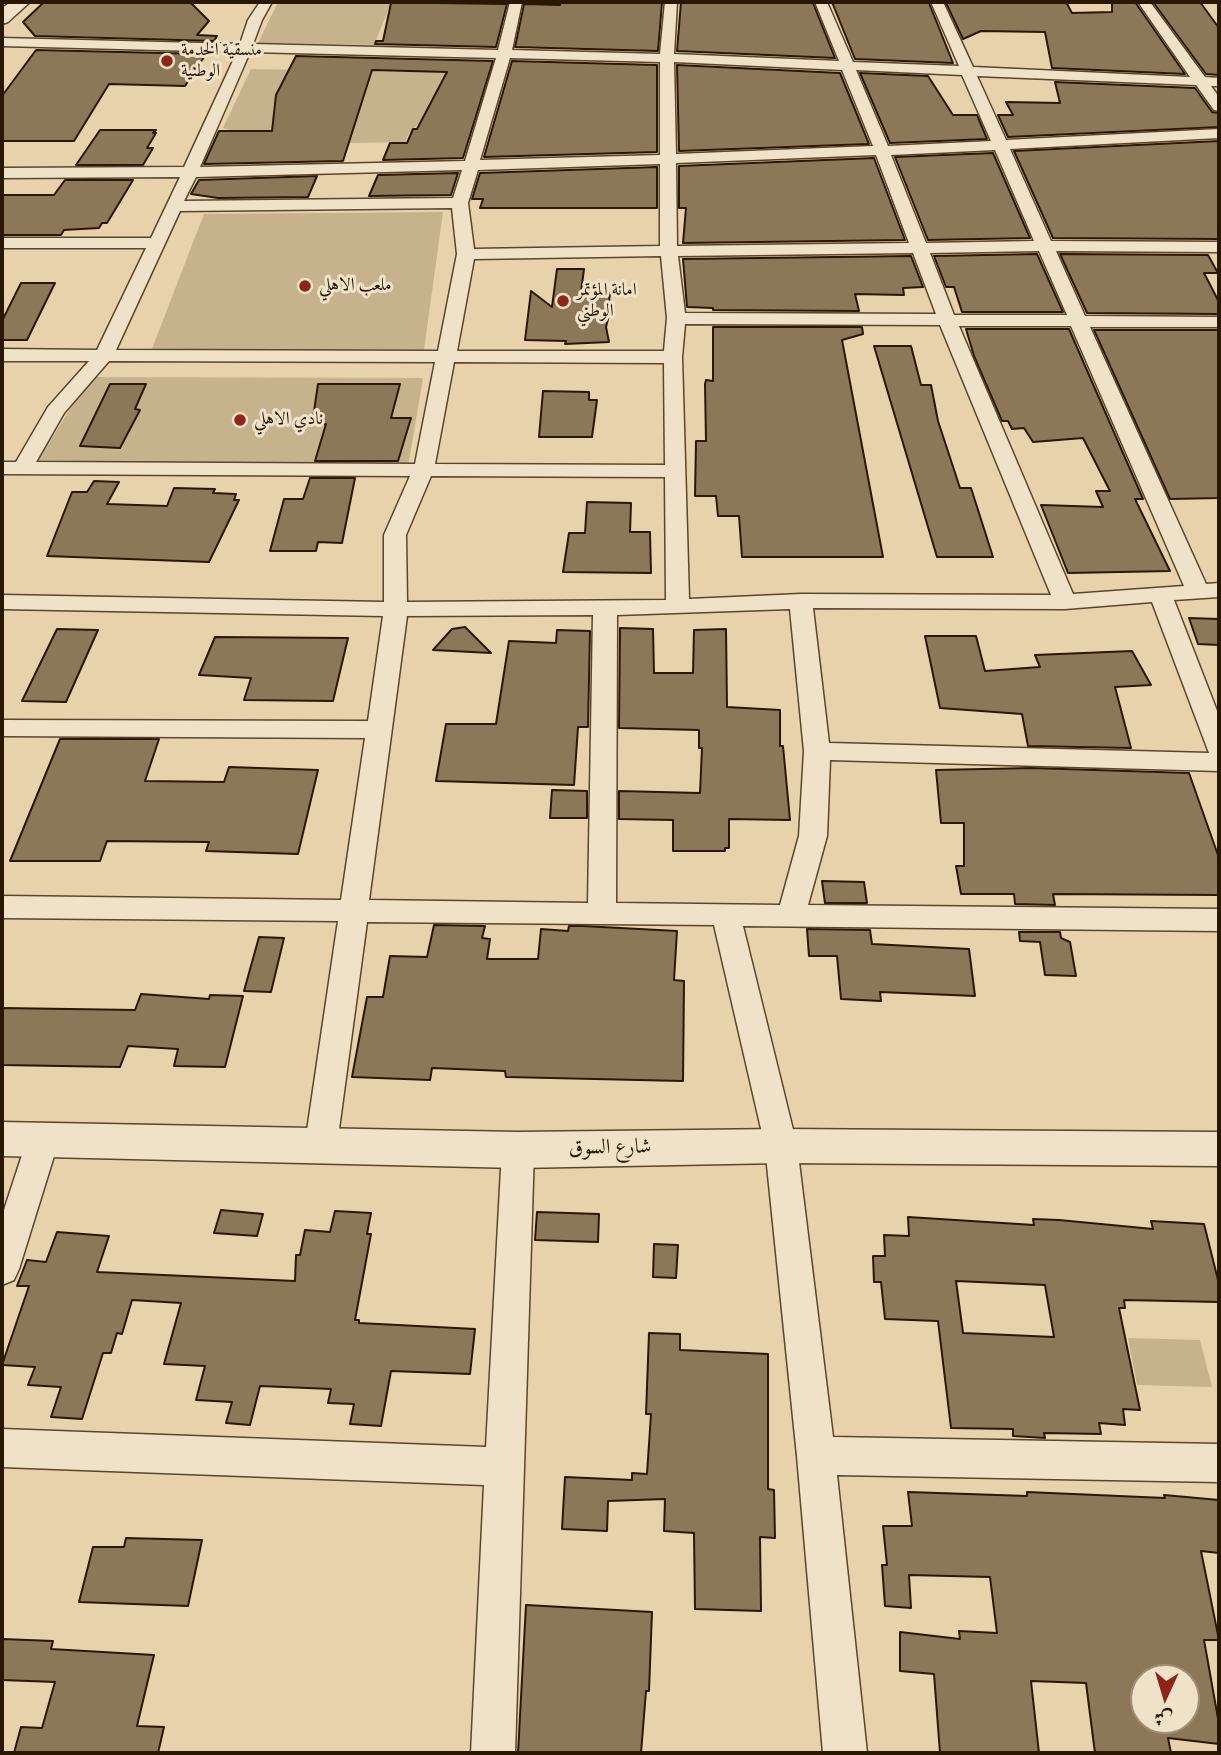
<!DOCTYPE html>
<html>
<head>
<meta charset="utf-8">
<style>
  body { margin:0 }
  #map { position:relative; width:1221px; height:1755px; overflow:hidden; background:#e7d2ab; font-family:"IM FELL French Canon",Amiri,serif }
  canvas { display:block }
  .frame { position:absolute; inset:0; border:4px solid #2a1700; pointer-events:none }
  .north { position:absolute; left:1130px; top:1664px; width:70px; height:70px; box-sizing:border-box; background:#efe2c8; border:2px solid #a09178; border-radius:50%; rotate:184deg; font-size:19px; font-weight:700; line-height:28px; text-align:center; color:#2a1700 }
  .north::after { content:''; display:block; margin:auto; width:24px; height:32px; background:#8f2418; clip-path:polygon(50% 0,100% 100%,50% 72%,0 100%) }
</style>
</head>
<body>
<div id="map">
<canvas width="1221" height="1755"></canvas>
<div class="frame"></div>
<div class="north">ش</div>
</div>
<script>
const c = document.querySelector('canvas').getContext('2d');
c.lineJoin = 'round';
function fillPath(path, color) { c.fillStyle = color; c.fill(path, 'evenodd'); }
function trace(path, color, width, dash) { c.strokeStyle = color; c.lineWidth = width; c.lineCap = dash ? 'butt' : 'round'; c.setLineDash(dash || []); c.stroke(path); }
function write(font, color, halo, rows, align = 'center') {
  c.font = font + ' "IM FELL French Canon",Amiri,serif'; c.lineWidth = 6; c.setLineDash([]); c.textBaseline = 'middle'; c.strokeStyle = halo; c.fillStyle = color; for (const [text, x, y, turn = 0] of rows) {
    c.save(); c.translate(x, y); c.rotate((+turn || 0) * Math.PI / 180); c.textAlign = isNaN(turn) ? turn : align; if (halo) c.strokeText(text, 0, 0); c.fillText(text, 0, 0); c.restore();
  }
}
const green = new Path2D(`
  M278 2 391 3 374 45 258 43Z
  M251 69 470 73 409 133 405 142 250 145 245 134 223 128Z
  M443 212 423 357 148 359 204 214Z
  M90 377 423 378 408 467 37 462Z
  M1128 1338 1200 1340 1212 1387 1137 1385Z`);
const building = new Path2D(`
  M44 2 191 3 209 21 197 35 217 36 214 41 35 36 23 22Z
  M681 2 813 3 835 58 677 51Z
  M832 2 929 3 953 63 855 59Z
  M1066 2 1072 13 1112 12V2H1135L1185 74 1052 68 1045 32 981 31 963 39 946 3Z
  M1153 2H1200L1219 28V75L1206 74Z
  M391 3H438L507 4 496 47 375 44 376 41H383Z
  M560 3H662L658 51 515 47 524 4 560 5Z
  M36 50 206 54 185 86 109 84 74 141H2V96Z
  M296 56 493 61 463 158 383 160 390 143H407L413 129H417L447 72 372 70 343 161 204 164 219 131H272L276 95Z
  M512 61 657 65V152L484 157Z
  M677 65 840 73 869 144 679 151Z
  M860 73 928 76 953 115H977L987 139 890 143Z
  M1055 82 1195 88 1212 112 1219 113V127L1008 137 998 115H1013L1006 102 1060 103Z
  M100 130H156L153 133H156L147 148H153L143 165H76Z
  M1219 141V239L1053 238 1014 151Z
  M993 153 1030 238 928 240 895 157Z
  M874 158 905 240 683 243 686 208H679V166Z
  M657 167V208H480L483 199H472L480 173Z
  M458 173 451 195 369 196 378 175Z
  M317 176 308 197 218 198 191 194 199 180Z
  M65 180H133L107 223H102L99 228 64 230 61 235H2V195H54Z
  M1037 254 1063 312H962L954 287H946L934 256Z
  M1060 254 1208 255 1218 273H1204L1219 302V314L1087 313Z
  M911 256 923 287 903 288 904 295 855 294 859 311 713 310V308L687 307 683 259Z
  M557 269H584L581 292 610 293 609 302 612 303 606 327 609 342 565 344 566 341 525 340 531 291 552 307Z
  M21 283H55L27 340H2V321Z
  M713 327H862L863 334 842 340 883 557H742L739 516H718L716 496H695L696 441H706L705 384 706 380 713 381Z
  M966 329H1069L1143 499H1135L1170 571 1068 573 1041 505 1103 507 1096 491H1110L1083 438 1033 442 1024 428 1012 429 1008 421H1002L974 356Z
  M1094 330H1219V498L1170 499Z
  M874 346H911L921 385H931L938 421 960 488H971L993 557H937Z
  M110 384H146L135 409 140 410 120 448 80 446Z
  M318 384H400L391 418H411L398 461H315L326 424 312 425Z
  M543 391 589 392V400H597L592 437H539Z
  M310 478H355L342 543 318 542 316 551H270L284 499H303Z
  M94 481 119 482 107 504 167 506 174 488 215 489 213 493 236 494 234 500H239L209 562 47 556 72 492H87Z
  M587 502 631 503 630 532H650L651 573 563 572 569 533H585Z
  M1189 618 1219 619V645L1198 644Z
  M465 627 491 653 433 650 452 629Z
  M620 628 653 629 654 673H693L694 630 726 629 727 707 780 710V746H783L790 820 729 819V848H725V851H673V820L619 819V791L700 793 702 748H699V730L619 728Z
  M57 629 98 630 66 702 22 701Z
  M557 630 590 631 588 727H578L574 785 436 781 446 724H496L509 641 556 643Z
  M925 636H976L985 671 1040 667 1035 655 1132 651 1151 685 1115 687 1131 748 1028 746 1022 714 940 708Z
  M215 637 348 638 333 701 244 700 251 678 199 675Z
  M60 739H159L145 781 224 782 229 767 318 770 298 854 206 851 209 842 107 841 100 861H10Z
  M1032 768 1189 773 1219 858V895L1053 894 1055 905 1015 904 1014 894H961L956 866H964V823H941L936 770Z
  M552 790 587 791V818H550Z
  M822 881 864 882 867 903H825Z
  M434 925 485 926 482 938 490 939 487 959H538L541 929 568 931 569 926H583L677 931 674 980 684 981 683 1081 506 1077 505 1071 432 1068 430 1080 352 1077 367 997H383L390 956 427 957Z
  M807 929 870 930 872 944 969 949 975 996 880 992 881 1001 841 999 837 956H809Z
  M1019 932H1060L1061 938 1070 942 1076 976 1045 975 1040 942 1020 941Z
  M259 937 284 938 271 992 244 991Z
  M141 994 209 999 210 995 243 996 225 1067 174 1066 178 1049 128 1046 120 1067 2 1065V1008L135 1010Z
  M221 1210 263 1214 257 1236 214 1233Z
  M335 1211 371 1213 367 1234H371L355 1320H359V1323L475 1329 470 1374 391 1371 381 1426 350 1424 354 1404 328 1403 331 1389 260 1386 250 1425 226 1423 232 1402 196 1400 205 1366 164 1364 181 1303 132 1300 122 1334 117 1333 111 1353H103L82 1419 51 1417 61 1387 28 1385 35 1367 2 1365 29 1286H17L27 1260 46 1262 57 1232 109 1236 97 1272 295 1281 296 1255H300L305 1230 330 1232Z
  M537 1212 599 1214 598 1242 535 1240Z
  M908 1217 1034 1225 1033 1219 1059 1220 1153 1229 1151 1221 1204 1224 1219 1284V1302L1124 1300 1125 1308H1119L1140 1410 1123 1409 1125 1425 1099 1423 1101 1434 1044 1433 1045 1438 1013 1436V1429L951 1428 938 1321 885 1319 881 1282H874L873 1256H885L884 1235 909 1236ZM956 1281 1045 1285 1054 1337 963 1333Z
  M654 1244 678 1245 676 1278 653 1277Z
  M649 1333 680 1334V1350L768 1354V1489L774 1490 775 1538 760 1537 761 1611 695 1609 694 1533 664 1531 665 1499 608 1501 607 1531 562 1529 565 1477 632 1480V1473L647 1474 651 1414H646Z
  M908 1492 1027 1496V1492L1165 1498 1164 1495 1219 1500V1553L1201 1551 1219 1640H1204L1219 1724V1744L1168 1738 1171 1753H1095L1086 1683 1031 1681 1039 1753H940L934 1674 900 1671V1632L960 1639 959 1631 997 1633 990 1577 909 1575 911 1608 885 1606 882 1565H887L883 1526H912ZM1144 1678H1186V1720H1144Z
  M126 1538 202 1540 188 1606 79 1602 93 1547H124Z
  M526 1605 652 1612 649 1691H646L641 1753H518Z
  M2 1639 53 1641 51 1649 154 1655 137 1726 164 1727 158 1753H14L21 1727 42 1728 55 1682 2 1680Z`);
const minor = new Path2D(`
  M260 2H272L262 20 253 44 498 50 510 2H522L512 50 660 54 665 2H677L674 54 839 61 815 2H827L853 62 959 66 931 2H943L973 67 1190 77 1138 2H1150L1205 77 1219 78V86H1211L1219 97V111L1214 110 1196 85 977 76 1006 140 1219 129V138L1010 149 1051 241 1219 242V252L1056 251 1085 316 1219 317V327H1090L1206 584 1219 583V597L1174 600 1219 716V771L830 760 827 836 808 905 1219 909V931L743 926 797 1146 833 1437 1219 1444V1482L837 1475 867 1753H823L797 1456 765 1146 714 925 367 922 337 1144 333 1154 321 1158 309 1154 305 1144 338 921 2 918V896L341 900 365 738 2 736V720L368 721 383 616 2 609V595L384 602V535L410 476 2 474V462H16L48 407 89 361H2V349L97 350 146 248H2V238H151L180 177 2 178V168L184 167 237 52 2 46V38L240 44 248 20ZM250 52 496 58 465 161 200 167ZM510 58 660 62V155L480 160ZM674 62 842 70 873 146 676 154ZM856 70 962 75 991 141 888 146ZM995 150 1034 241 926 243 891 155ZM876 155 909 243 677 246 676 163ZM660 164V246L474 249 468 203 478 170ZM462 170 453 198 184 201 196 177ZM452 208 457 254 438 351 116 350 180 211ZM1039 251 1067 315H954L930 253ZM913 253 936 314 685 313 678 256ZM661 256 667 318 664 351H457L474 259ZM685 324 940 325 1051 595 801 594 689 599 682 357ZM959 326H1071L1184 586 1073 594ZM109 361 435 362 415 464 36 462 64 413ZM454 362 664 363 665 465 435 464ZM431 476 665 477 666 600 407 602 406 535ZM1152 602 1209 753 829 743 813 608 1065 609ZM790 609 804 751 799 836 780 905 616 903 617 615ZM593 615 588 903 369 900 407 616Z
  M43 1126 55 1130 59 1140 19 1269 14 1280 2 1285V1216L27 1140 31 1130Z
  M518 1136 530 1140 534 1150 515 1753H471L484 1485 2 1467V1429L486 1447 502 1150 506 1140Z`);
const tertiary = new Path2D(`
  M11 2H30L8 22 2 24V8Z
  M2 1122 518 1132 781 1129 1219 1132V1166L781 1163 518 1168 2 1156Z`);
const markers = [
  [167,61,7,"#8f2418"],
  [305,286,7,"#8f2418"],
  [563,301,7,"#8f2418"],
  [240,420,7,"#8f2418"]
];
const farPoinames = [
  ["منسقية الخدمة",181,51],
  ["الوطنية",181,72],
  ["ملعب الاهلي",319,286],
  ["امانة المؤتمر",577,291],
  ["الوطني",577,312],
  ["نادي الاهلي",254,420]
];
const streetNames = [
  ["شارع السوق",610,1148,-1]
];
fillPath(green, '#c7b28e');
fillPath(building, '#8c7859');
trace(building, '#2a1700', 2);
trace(minor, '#59462b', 3);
trace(tertiary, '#59462b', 3);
fillPath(minor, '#efe2c8');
fillPath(tertiary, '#efe2c8');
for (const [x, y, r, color] of markers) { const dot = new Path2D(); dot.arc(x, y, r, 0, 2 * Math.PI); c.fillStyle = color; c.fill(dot); trace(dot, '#efe2c8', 2.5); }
write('18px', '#2a1700', '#efe2c8', farPoinames, 'left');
write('21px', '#2a1700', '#efe2c8', streetNames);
</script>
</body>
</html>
